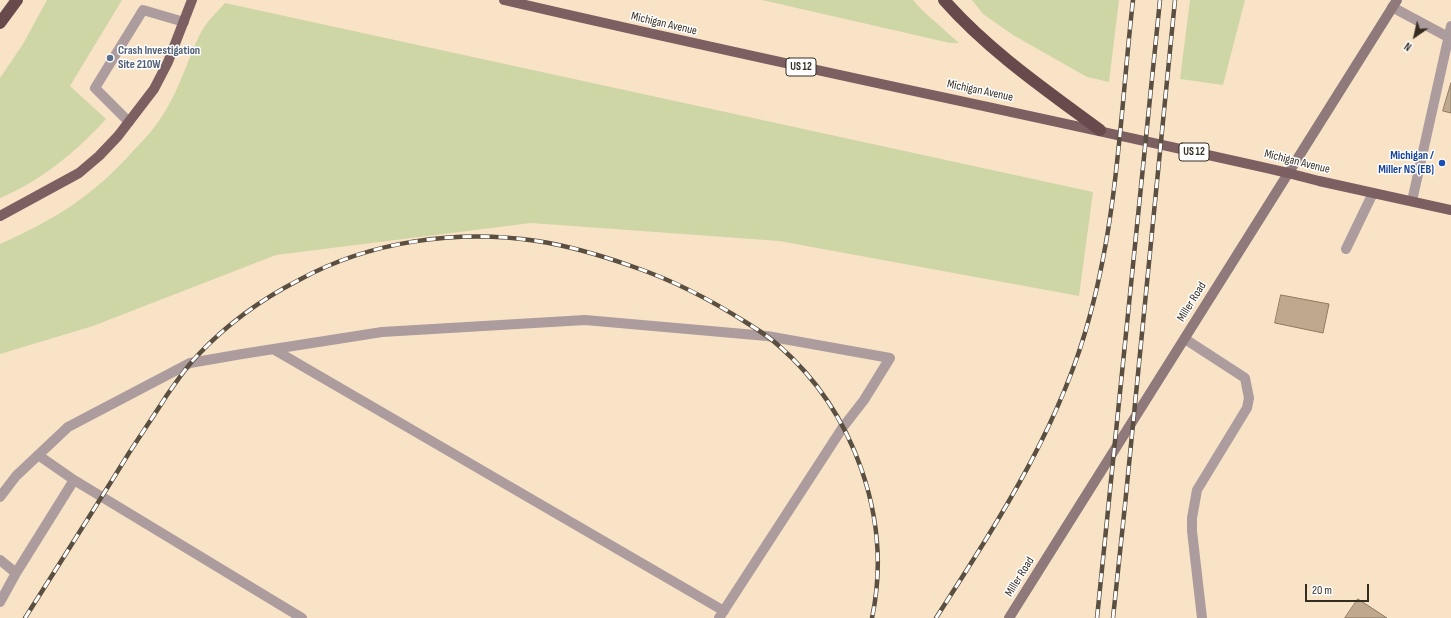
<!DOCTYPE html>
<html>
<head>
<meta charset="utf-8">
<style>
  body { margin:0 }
  #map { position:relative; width:1451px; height:618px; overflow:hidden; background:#f9e3c7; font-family:"Sofia Sans Condensed",sans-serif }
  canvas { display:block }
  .north { position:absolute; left:1395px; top:16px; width:40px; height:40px; -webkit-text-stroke:3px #fff; paint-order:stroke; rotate:214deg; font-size:11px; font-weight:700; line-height:16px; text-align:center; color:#352d22 }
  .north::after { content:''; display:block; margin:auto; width:14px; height:18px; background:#352d22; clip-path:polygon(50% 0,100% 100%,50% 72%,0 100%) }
  .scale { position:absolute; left:1305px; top:584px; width:64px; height:18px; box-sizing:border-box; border:2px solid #352d22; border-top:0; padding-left:5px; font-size:12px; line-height:14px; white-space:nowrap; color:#352d22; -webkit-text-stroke:3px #fff; paint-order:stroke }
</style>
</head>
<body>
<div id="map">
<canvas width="1451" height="618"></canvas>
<div class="north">N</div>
<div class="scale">20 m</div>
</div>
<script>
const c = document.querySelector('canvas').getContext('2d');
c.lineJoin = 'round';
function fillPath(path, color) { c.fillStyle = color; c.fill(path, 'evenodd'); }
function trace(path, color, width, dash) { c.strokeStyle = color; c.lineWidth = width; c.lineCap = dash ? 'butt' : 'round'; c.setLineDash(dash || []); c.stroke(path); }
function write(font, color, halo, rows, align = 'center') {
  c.font = font + ' "Sofia Sans Condensed",sans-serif'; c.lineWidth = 3; c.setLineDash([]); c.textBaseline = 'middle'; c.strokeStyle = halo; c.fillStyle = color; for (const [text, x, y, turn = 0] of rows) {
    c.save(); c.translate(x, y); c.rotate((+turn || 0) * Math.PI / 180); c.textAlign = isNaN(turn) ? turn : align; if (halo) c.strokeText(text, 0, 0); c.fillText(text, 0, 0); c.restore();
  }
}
const green = new Path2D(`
  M47 0H122L70 86 106 119C76 152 41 181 0 198V78L23 44Z
  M762 0H913L923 11 959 43H950Z
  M972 0H1119L1109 82 1087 77 1013 35 983 14Z
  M1190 0H1245L1223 85 1180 79Z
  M225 3 1093 192 1079 296 779 241 531 223 276 255 93 326 0 354V244C54 220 93 196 133 151 146 138 158 124 167 108 181 85 188 58 200 34 206 22 217 12 225 3Z`);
const building = new Path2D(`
  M1451 83V113L1443 111Z
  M1281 295 1329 304 1323 333 1275 323Z
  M1358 599 1387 618H1345Z`);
const lane = new Path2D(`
  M1392 7 1448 37
  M129 122 95 88 143 10 184 22
  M1412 201 1451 26
  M1346 249 1373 193
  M1185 339 1245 378 1249 398 1247 408 1197 490 1192 518V531L1202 618
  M273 349 724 611
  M38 455 74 480 302 618
  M0 497 16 476 68 427 190 363 242 354 382 332 585 320 767 336 890 358 864 400 843 427 719 618
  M0 560 16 573
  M0 602 16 573 74 480`);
const secondary = new Path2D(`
  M1009 618 1397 0`);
const primary = new Path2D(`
  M504 0C765 61 1027 114 1288 173L1319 181 1451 210
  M0 216 79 173 99 156 118 136 154 89 168 62 192 0`);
const highway = new Path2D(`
  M944 0C989 51 1046 90 1100 130
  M0 23 17 0`);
const rail = new Path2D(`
  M25 618C60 563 95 508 129 453 142 433 155 414 167 395 177 381 186 367 198 355 226 325 262 299 299 280 370 241 457 229 537 241 570 246 603 256 634 267 675 281 711 300 747 323 758 330 768 336 778 345 854 411 893 519 872 618
  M936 618C997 523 1061 426 1090 315 1118 213 1121 105 1133 0
  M1097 618 1160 0
  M1113 618 1125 505 1175 0`);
const markers = [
  [110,58,4,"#5c6f8a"],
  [1442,163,4,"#1a4fb4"]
];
const shields = [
  [801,67,30],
  [1194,152,30]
];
const shieldNames = [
  ["US 12",801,67],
  ["US 12",1194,152]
];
const streetNames = [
  ["Michigan Avenue",664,24,13],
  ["Michigan Avenue",980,91,12],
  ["Michigan Avenue",1297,162,14],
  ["Miller Road",1192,302,-58],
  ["Miller Road",1020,577,-58]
];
const serviceNames = [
  ["Crash Investigation",118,51],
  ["Site 210W",118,65]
];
const transitNames = [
  ["Michigan /",1434,156],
  ["Miller NS (EB)",1434,170]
];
fillPath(green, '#cfd6a5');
fillPath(building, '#bea98f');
trace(building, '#8d7960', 1);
trace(lane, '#ad9c9d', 10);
trace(secondary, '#90797a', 10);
trace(primary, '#7c5f61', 10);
trace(highway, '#694a4c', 12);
trace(rail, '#5a4f41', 4.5);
trace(rail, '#fff', 3, [9]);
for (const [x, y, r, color] of markers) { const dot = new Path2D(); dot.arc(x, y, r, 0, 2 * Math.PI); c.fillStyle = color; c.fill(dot); trace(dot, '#fff', 1.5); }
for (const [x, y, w] of shields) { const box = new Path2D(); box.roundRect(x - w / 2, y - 9, w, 18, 3); c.fillStyle = '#fff'; c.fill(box); trace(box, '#352d22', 1); }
write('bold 11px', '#352d22', null, shieldNames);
write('12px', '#352d22', '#fff', streetNames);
write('bold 12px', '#4e5e75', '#fff', serviceNames, 'left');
write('bold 12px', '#164399', '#fff', transitNames, 'right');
</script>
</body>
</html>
